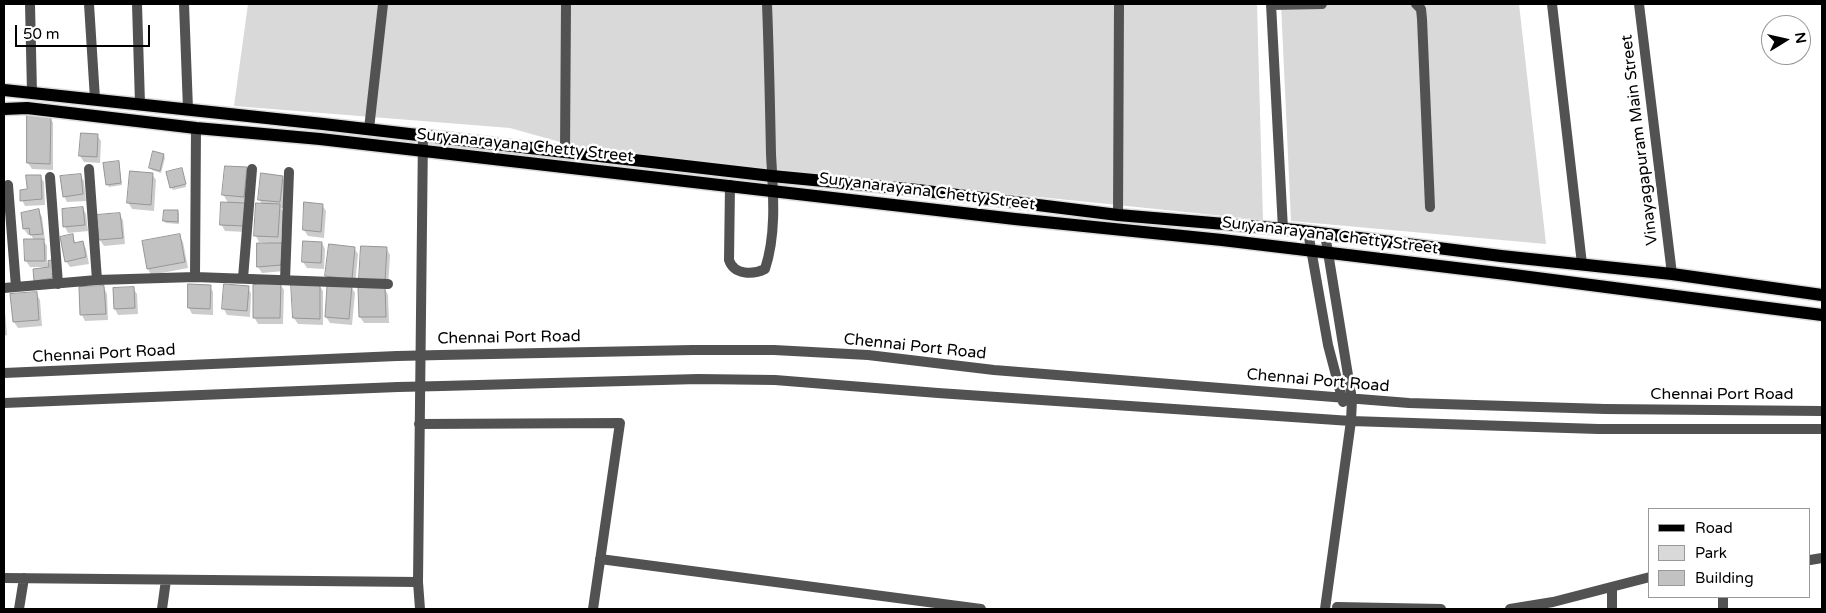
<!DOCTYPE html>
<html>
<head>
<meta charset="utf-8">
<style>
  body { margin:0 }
  #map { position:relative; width:1826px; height:613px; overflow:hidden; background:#fff; font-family:"Varela Round",sans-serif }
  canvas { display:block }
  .frame { position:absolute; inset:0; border:5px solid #000; pointer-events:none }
  .legend { position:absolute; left:1648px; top:508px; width:162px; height:90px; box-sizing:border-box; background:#fff; border:1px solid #999; margin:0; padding:6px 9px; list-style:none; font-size:15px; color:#000 }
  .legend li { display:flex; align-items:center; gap:10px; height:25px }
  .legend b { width:25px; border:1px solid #999 }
  .north { position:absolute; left:1761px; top:15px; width:50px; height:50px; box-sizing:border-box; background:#fff; border:1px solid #999; border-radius:50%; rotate:81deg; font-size:14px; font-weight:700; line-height:20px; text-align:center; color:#000 }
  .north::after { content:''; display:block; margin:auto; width:18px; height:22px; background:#000; clip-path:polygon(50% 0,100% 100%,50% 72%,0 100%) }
  .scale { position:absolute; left:15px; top:25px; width:135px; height:22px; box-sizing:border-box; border:2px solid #000; border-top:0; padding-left:6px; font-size:15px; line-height:18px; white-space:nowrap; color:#000; -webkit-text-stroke:4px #fff; paint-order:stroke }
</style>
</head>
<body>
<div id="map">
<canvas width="1826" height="613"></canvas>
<div class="frame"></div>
<ul class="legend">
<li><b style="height:6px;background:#000"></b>Road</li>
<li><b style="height:14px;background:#d9d9d9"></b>Park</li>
<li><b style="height:14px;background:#c2c2c2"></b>Building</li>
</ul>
<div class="north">N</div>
<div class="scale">50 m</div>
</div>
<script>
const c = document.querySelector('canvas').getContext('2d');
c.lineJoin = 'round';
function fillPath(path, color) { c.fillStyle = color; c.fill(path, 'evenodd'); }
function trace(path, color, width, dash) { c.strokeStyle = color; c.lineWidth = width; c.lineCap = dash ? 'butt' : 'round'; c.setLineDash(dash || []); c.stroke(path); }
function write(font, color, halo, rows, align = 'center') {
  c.font = font + ' "Varela Round",sans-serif'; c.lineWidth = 5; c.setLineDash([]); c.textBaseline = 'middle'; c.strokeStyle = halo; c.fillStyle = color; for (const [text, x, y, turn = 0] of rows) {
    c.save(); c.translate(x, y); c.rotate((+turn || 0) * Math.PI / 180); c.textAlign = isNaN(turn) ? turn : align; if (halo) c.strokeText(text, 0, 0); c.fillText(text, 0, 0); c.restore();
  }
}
const green = new Path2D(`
  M248 4H1257L1263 220 592 151 510 128 234 106Z
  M1281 4H1519L1546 244 1291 221Z`);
const shadow = new Path2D(`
  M50 117 53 123V170L32 169 28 163Z
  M97 135 101 141 100 163 84 162 80 156Z
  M164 155 165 158 161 173 152 170 150 168Z
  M119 163 122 185 109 187 107 184Z
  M246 168 250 175 247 203H243L248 210 247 232 225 231 221 224 228 203 223 194Z
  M183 172 186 187 173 190 171 187Z
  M152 174 156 180 154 211 132 209 128 202Z
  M80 175 84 181 86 201 67 202 64 196Z
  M40 176 44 182 45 205 25 206 22 200Z
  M282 177 286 183 283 208H281L283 212 281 245 284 271 262 273 258 267 270 243 259 242 256 236 262 205 260 200Z
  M322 205 326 211 324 238 308 236 304 230Z
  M83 208 86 214 88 231 68 233 65 227 63 210Z
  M39 211 42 217 45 240H43L47 246V263L53 262V281L35 280 47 267H30L26 261 34 240 31 235H28L24 229 23 214Z
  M178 211 179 214V224L166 223 164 221Z
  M119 214 123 220 125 244 104 246 100 240Z
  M72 235 76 244 83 242 86 249 89 264 70 267 66 261Z
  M179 235 183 242 188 268 151 275 148 269Z
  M322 243 325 249 324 269 307 268 303 262Z
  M354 248 358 254 355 285 330 282 326 276Z
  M387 249 390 255 388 287 360 279Z
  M280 284 284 290 283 324H258L254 317Z
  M319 285 323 291V325L298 324 294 318Z
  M210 286 213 292V315L192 314 189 308Z
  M351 286 355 293 352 325 330 323 326 317Z
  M248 287 251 294 250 317 227 315 224 309Z
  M104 288 107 294 108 320 85 321 82 315Z
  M133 288 137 294 138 314 118 315 115 309Z
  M360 289H385L388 295 389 323H364L360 317Z
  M36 293 40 300 42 326 18 328 14 322 12 295Z
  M4 299 7 335 4 336Z`);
const building = new Path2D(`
  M27 113 51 115 50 164 27 163Z
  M81 133 98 134 97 157 79 156Z
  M153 151 164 154 160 171 149 168Z
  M119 161 121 183 106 185 103 163Z
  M225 166 247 167 244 197 222 195Z
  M182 168 186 184 170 188 166 172Z
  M130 171 153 173 151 205 127 203Z
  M261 173 283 176 280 202 258 200Z
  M81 174 83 194 63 197 60 176Z
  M26 175H41L42 199 20 201V190L27 189Z
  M221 202 245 203 244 226 220 225Z
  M304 202 323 204 321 232 303 230Z
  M256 203 280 204 278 237 254 236Z
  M83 207 85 225 63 227 62 209Z
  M39 209 43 234 30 235 29 228 23 229 21 213Z
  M164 210H178V222L163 221Z
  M120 213 123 238 99 240 96 215Z
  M73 234 74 243 83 241 86 257 65 262 60 237Z
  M180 234 185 262 147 269 142 241Z
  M24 239H44L45 261H25Z
  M303 241 322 242 321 263 302 262Z
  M257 243H283L281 265 257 267Z
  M329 244 355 247 352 279 325 276Z
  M361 246 387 247 385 281 359 279Z
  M54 260 56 272 52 273 53 278 34 281 33 269 49 267 48 261Z
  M281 283 280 318H253V285Z
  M291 283 320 284V319L293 318Z
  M188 284 211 285 210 309 188 308Z
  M224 284 249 286 247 311 222 309Z
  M352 285 349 319 325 317 327 286Z
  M104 286 106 314 80 315 79 287Z
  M134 287 135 308 114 309 113 288Z
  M385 287 386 317H359L358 288Z
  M37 292 39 320 13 322 10 294Z`);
const lane = new Path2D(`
  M1271 4 1283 229
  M1416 4 1421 9 1422 19 1430 207
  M1271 5 1322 4
  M369 129 383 4
  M565 152 566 4
  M730 185 729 260C734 275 753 275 765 269 777 233 773 191 771 154 770 104 769 54 767 4
  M1118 215 1119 4
  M1308 232 1328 345 1343 402
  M441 355 693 350H774L868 355 994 370 1409 403 1605 409 1822 411
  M4 373 397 356
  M442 386 698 379 775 380 938 393 1351 421 1598 429H1822
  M4 403 398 387
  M419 424 620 423 593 609
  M600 559 981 609
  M1810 560 1822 558
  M4 578 418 582
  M1612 587V609
  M1337 607 1441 609
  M19 609 24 578
  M162 609 166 580
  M420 609 418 582 423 135
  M1325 609 1351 421 1352 399 1347 369 1325 234
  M1510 609 1553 602 1650 577
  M1723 609V597`);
const street = new Path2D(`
  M30 4 32 93
  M89 4 95 99
  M137 4 140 104
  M184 4 188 109
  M1552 4 1582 264
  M1639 4 1672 274
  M89 169 97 280
  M50 177 58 284
  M8 185 16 287
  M195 277 196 128
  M243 278 252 169
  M285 280 289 172
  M4 288 97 280 195 277 388 284`);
const primary = new Path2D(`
  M4 90 323 124 772 176 918 190 1118 215 1296 230 1501 256 1672 274 1822 295
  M4 109 27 108 196 128 320 139 1015 219 1222 240 1506 274 1822 315`);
const laneBridge = new Path2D(`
  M397 356 441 355
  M398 387 442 386`);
const streetNames = [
  ["Vinayagapuram Main Street",1640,140,-97],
  ["Suryanarayana Chetty Street",525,146,6],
  ["Suryanarayana Chetty Street",927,192,7],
  ["Suryanarayana Chetty Street",1330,236,7],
  ["Chennai Port Road",509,338,-1],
  ["Chennai Port Road",915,347,6],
  ["Chennai Port Road",104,354,-3],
  ["Chennai Port Road",1318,381,5],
  ["Chennai Port Road",1722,395]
];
fillPath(green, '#d9d9d9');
fillPath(shadow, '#0003');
fillPath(building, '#c2c2c2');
trace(building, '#969696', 1);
trace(primary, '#dbdbdb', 15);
trace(lane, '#525252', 10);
trace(street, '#525252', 10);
trace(primary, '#000', 12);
trace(laneBridge, '#525252', 10);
write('16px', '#000', '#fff', streetNames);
</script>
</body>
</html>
